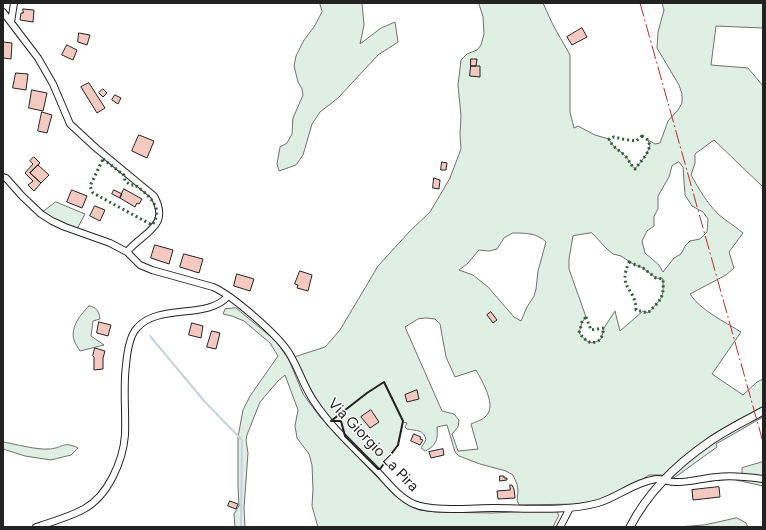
<!DOCTYPE html>
<html>
<head>
<meta charset="utf-8">
<style>
  body { margin:0 }
  #map { position:relative; width:766px; height:530px; overflow:hidden; background:#fff; font-family:Figtree,sans-serif }
  canvas { display:block }
  .frame { position:absolute; inset:0; border:4px solid #222; pointer-events:none }
</style>
</head>
<body>
<div id="map">
<canvas width="766" height="530"></canvas>
<div class="frame"></div>
</div>
<script>
const c = document.querySelector('canvas').getContext('2d');
c.lineJoin = 'round';
function fillPath(path, color) { c.fillStyle = color; c.fill(path, 'evenodd'); }
function trace(path, color, width, dash) { c.strokeStyle = color; c.lineWidth = width; c.lineCap = dash ? 'butt' : 'round'; c.setLineDash(dash || []); c.stroke(path); }
function write(font, color, halo, rows, align = 'center') {
  c.font = font + ' Figtree,sans-serif'; c.lineWidth = 3; c.setLineDash([]); c.textBaseline = 'middle'; c.strokeStyle = halo; c.fillStyle = color; for (const [text, x, y, turn = 0] of rows) {
    c.save(); c.translate(x, y); c.rotate((+turn || 0) * Math.PI / 180); c.textAlign = isNaN(turn) ? turn : align; if (halo) c.strokeText(text, 0, 0); c.fillText(text, 0, 0); c.restore();
  }
}
const green = new Path2D(`
  M320 3H362L364 25 360 44 381 28 395 22 398 42 378 55 338 98 320 112 312 124 303 155 296 165 279 171 277 164 280 147 287 143 292 134 293 118 303 95 302 89 298 82 294 66 296 56 304 40 314 27 322 12Z
  M479 3H543L553 25 570 55V112L574 128 578 126 595 135 609 139C613 149 621 150 627 158 630 162 631 165 635 169L646 155 650 146 648 140 655 144 660 143 668 121 678 110 682 103V94L679 85 657 48 658 32 664 10 662 3H763V28L716 26 711 65 748 68 763 86V187L714 140 695 154V163L691 175C699 189 707 203 718 214 726 221 735 226 743 233L729 252 734 268 726 275 690 294C700 310 725 322 741 332L712 374 743 395 757 382 763 379V417L716 444 717 447 674 478 661 475H649L637 483 599 500 578 504 519 505 517 500 518 491 517 484 513 475 506 471 480 464 459 456 455 452 447 425 437 427C438 438 437 446 425 451L421 448 426 440C424 429 416 431 407 429L405 427 407 423 403 422 398 445 380 469H378L345 436 341 421H331L308 388 294 357 325 347 340 330 378 266 410 231 430 212 450 178 461 149 460 134 461 116 458 85 461 60 467 54 477 50 481 45 484 34 483 17ZM679 162 683 167 685 195 692 206 703 212 708 219 707 232 700 239 690 241 685 246 681 254 674 258 663 272 659 265 645 253 642 241 647 231 654 226V216L658 209V196L669 177 672 166ZM513 233C526 233 537 233 546 242L538 271 536 289 534 296 527 307 521 321 514 317 488 287 473 275 459 270 467 264 479 250 489 251 497 249 504 238ZM592 233 607 249 613 254 621 256 633 264 643 268 656 278 663 279C664 299 661 299 648 313L643 311 620 331 615 311 604 328 601 339C590 346 587 342 579 333L582 322 586 317 569 269V259L573 236ZM426 318 435 319 440 324 446 357 455 377 476 370C482 381 498 407 485 417 482 420 475 422 471 424L478 449 458 451 452 434 458 427 459 420 454 414 442 411 405 327 418 319Z
  M56 202 85 214 77 229 53 219 43 212Z
  M89 306C97 307 99 312 100 319L93 321 91 336 104 345 80 351C78 347 75 344 74 340 70 327 81 314 89 306Z
  M236 308 276 341 289 360 303 394 320 417 393 494 412 507 419 510 437 512 492 513 553 510 557 512 559 515 553 527H318L312 506 313 489 312 465 309 454 297 438 295 426 298 410 285 375 278 381 260 402 247 435 246 440 248 453 244 508 245 527H235L234 514 239 506 238 487V437L243 410 250 396 278 356 270 343 244 321 232 316 223 314 225 309Z
  M3 442C15 444 37 450 48 449 62 449 63 440 78 448L71 455 51 460 25 456 3 449Z
  M763 462V486L732 479 710 481 742 474V468Z
  M737 518 746 523 748 527H678L704 525Z`);
const stream = new Path2D(`
  M150 336 205 402 242 440 241 527`);
const building = new Path2D(`
  M23 9 34 10 33 22 20 20 21 13H23Z
  M582 28 587 37 572 45 567 37Z
  M79 33 90 35 87 45 78 42Z
  M3 42 12 43 11 59 3 58Z
  M67 45 77 50 73 60 62 55Z
  M471 59H477L476 66H471Z
  M471 66H480V77L470 76Z
  M16 73 28 74 26 90 13 88Z
  M89 83 105 108 97 113 81 87Z
  M103 89 107 93 103 97 99 93Z
  M32 90 47 93 43 111 29 108Z
  M115 95 121 98 118 104 112 100Z
  M42 112 52 115 47 133 38 131Z
  M139 135 154 141 147 158 132 151Z
  M34 157 40 163 30 173 41 183 34 191 28 185 33 181 25 173 33 164 30 161Z
  M442 162 447 163 446 170H441Z
  M38 165 49 175 41 183 30 173Z
  M434 178 440 180 439 189 433 188Z
  M124 189 142 199 139 204 137 203 135 207 120 198Z
  M72 190 87 196 82 208 67 202Z
  M114 190 122 194 120 198 112 194Z
  M95 206 105 210 100 221 90 216Z
  M155 245 173 250 169 264 151 258Z
  M184 254 203 259 199 273 180 267Z
  M300 271 312 275 308 291 297 288 298 285 295 284Z
  M237 274 254 279 250 291 234 286Z
  M491 312 497 320 493 323 487 315Z
  M99 322 111 325 108 336 97 333Z
  M192 323 203 326 201 338 189 335Z
  M212 331 220 333 216 349 207 347Z
  M95 348 105 351 103 358V369L94 370V357L93 356Z
  M417 390 419 399 407 402 405 395Z
  M371 410 379 422 370 428 361 417Z
  M414 434 421 437 420 439 423 440 420 445 411 441Z
  M443 449 444 455 431 458 429 452Z
  M500 476H504V478H507V480L500 481Z
  M510 485H512L514 489 515 498 498 499 497 491 510 490Z
  M719 487 720 497 693 500 692 490Z
  M230 501 238 504 236 509 228 506Z`);
const minor = new Path2D(`
  M3 12 38 58 53 84 70 124 96 148 154 196C171 227 143 232 127 252
  M11 22 14 3
  M3 177 6 178 22 196 41 214 52 221 65 227 110 243 127 252 140 265 152 270 213 287C232 295 278 335 289 353 299 369 304 388 315 403 332 428 354 448 375 469 387 481 398 497 414 504 434 512 471 508 493 508 526 508 566 512 598 503 618 497 635 482 656 479 661 478 670 483 678 482 691 482 704 478 717 477 733 475 748 477 763 479
  M36 527C52 522 69 517 84 509 108 496 123 461 125 435 126 411 123 388 126 365 127 354 129 336 137 328 158 303 208 320 228 296
  M560 527 570 508`);
const tertiary = new Path2D(`
  M630 527C648 492 677 464 709 442 726 430 745 421 763 411`);
const hedge = new Path2D(`
  M642 136 648 140 650 146 646 155 635 169C631 165 630 162 627 158 621 150 613 149 609 139L614 137 622 139 636 141Z
  M103 159 124 175 125 181 131 185H135C148 194 165 209 152 225L93 193 90 186Z
  M629 262 643 268 656 278 663 279C664 299 661 299 648 313L636 310C636 287 617 290 629 262Z
  M586 317 591 330 604 328 601 339C591 346 587 342 579 333L582 322Z`);
const wall = new Path2D(`
  M384 382 403 421 398 445 380 469H378L345 436 341 421H331L367 393Z`);
const power = new Path2D(`
  M640 3 763 442`);
const streetNames = [
  ["Via Giorgio La Pira",373,445,46]
];
fillPath(green, '#e0efe3');
trace(green, '#6f6f6f', 1);
trace(stream, '#c7d3dd', 2);
fillPath(building, '#f3c9c0');
trace(building, '#222', 1);
trace(minor, '#222', 8);
trace(tertiary, '#222', 9);
trace(minor, '#fff', 6);
trace(tertiary, '#fff', 7);
trace(hedge, '#2f5e38', 3, [2, 3]);
trace(wall, '#222', 2);
trace(power, '#c62828', 1, [14, 3, 2, 3]);
write('15px', '#222', '#fff', streetNames);
</script>
</body>
</html>
